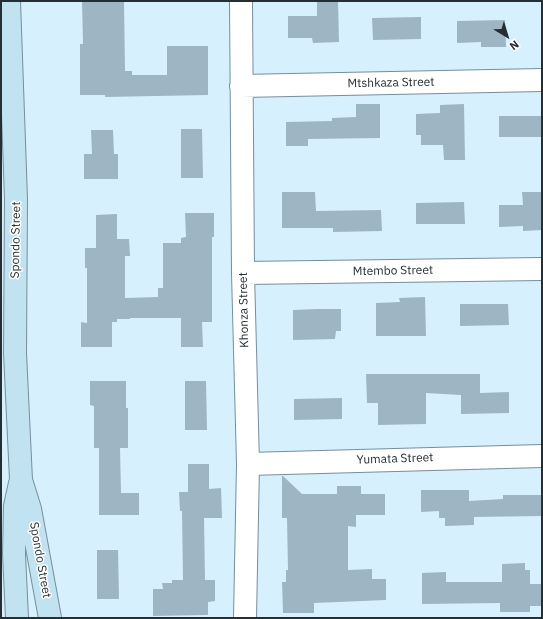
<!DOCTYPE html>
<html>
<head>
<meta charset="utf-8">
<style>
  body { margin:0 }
  #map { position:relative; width:543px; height:619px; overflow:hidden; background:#d7f0fe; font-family:"IBM Plex Sans",sans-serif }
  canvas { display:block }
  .frame { position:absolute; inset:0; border:2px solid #242e33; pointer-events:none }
  .north { position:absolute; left:487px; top:16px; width:40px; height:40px; -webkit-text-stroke:3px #fff; paint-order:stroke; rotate:142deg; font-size:11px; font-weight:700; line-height:16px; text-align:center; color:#242e33 }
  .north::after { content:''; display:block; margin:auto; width:14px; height:18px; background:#242e33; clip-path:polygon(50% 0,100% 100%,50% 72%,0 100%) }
</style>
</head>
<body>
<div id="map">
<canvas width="543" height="619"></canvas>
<div class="frame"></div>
<div class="north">N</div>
</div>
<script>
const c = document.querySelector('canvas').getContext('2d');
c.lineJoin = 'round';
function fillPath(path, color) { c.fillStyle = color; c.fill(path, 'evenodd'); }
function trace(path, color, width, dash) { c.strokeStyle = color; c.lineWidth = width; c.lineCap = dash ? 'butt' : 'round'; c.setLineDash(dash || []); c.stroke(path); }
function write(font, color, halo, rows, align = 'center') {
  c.font = font + ' "IBM Plex Sans",sans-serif'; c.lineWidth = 3; c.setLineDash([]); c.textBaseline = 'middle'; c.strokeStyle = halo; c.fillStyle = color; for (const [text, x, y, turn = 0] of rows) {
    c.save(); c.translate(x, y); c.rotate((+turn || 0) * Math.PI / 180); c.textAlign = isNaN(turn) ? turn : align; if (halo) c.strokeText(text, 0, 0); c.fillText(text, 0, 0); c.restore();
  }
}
const building = new Path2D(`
  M82 1H124L125 71H132V75H167V46H208V95L105 97V95H80V44H83Z
  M317 1H338L339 42 313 43 312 38H288V16H317Z
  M421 17V39L373 40 372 18Z
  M505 20 506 47H481V42L457 43V21Z
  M356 104H380V138L308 139V146H286V122L332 121V118L356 117Z
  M464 104 465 160H444L443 145H421V135H416V114L440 113V105Z
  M499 116H542V137H499Z
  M181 129H202L203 178H181Z
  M91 130H113L114 154H118V179H84V154H92Z
  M282 192H315L316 211 381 210 382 231 333 232V228H282Z
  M522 192H542V230L523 231V226L499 227V205H523Z
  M464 202 465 224H416V203Z
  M185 213H214V237H212V322H202L203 347H181V318H130V319H117V322H112V347H81V322L87 323V268H85V248H96V215L117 214V239H129L130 256H125V298L158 297V288H163V243H181V238L186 237Z
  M425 297 426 336H376V303L400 302 399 298Z
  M460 304H508L509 325 460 326Z
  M317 309H341V331H336L335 339 293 340V310Z
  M366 374H480V393L509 392V413L461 414V395L426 393V424L378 425V403H367Z
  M90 381H126V408H128V448H120L121 493H139V515H99V448H94V406L90 405Z
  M185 381H206L207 430H185Z
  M342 398V419L294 420V399Z
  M188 464H209V489L221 488 222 518H204L205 580H215V601L208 602V615L153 616V589H163L162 583H172V580H183L182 511H180L179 492H188Z
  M282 476H283L302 494H337V486H361V494H385V515H356V527L348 526V570L372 569V579H386V600L314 603V613H283L282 582H286V570H288L287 518H282Z
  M421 490H469V501L503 499V495H542V516L474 517V525L445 526V518H439V511L421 512Z
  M97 550H118L119 599H97Z
  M525 563V570H530V584H542V606H530V612H500V603L422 604V573L446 572V582H502V564Z`);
const minor = new Path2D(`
  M241 1 243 273 248 464 245 618
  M241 86 542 80
  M243 273 542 269
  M248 464 542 456`);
const secondary = new Path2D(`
  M9 1 16 199 15 353 21 480 30 509 50 618
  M17 618 14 554 15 506 20 483`);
const streetNames = [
  ["Mtshkaza Street",391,83,-1],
  ["Spondo Street",16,240,-89],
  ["Mtembo Street",393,271,-1],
  ["Khonza Street",244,310,-91],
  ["Yumata Street",395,459,-2],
  ["Spondo Street",40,560,80]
];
fillPath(building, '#9eb6c3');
trace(minor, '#778e9b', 24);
trace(secondary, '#778e9b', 24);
trace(minor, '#fff', 22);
trace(secondary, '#c0e2f1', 22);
write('12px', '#242e33', '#fff', streetNames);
</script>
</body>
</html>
